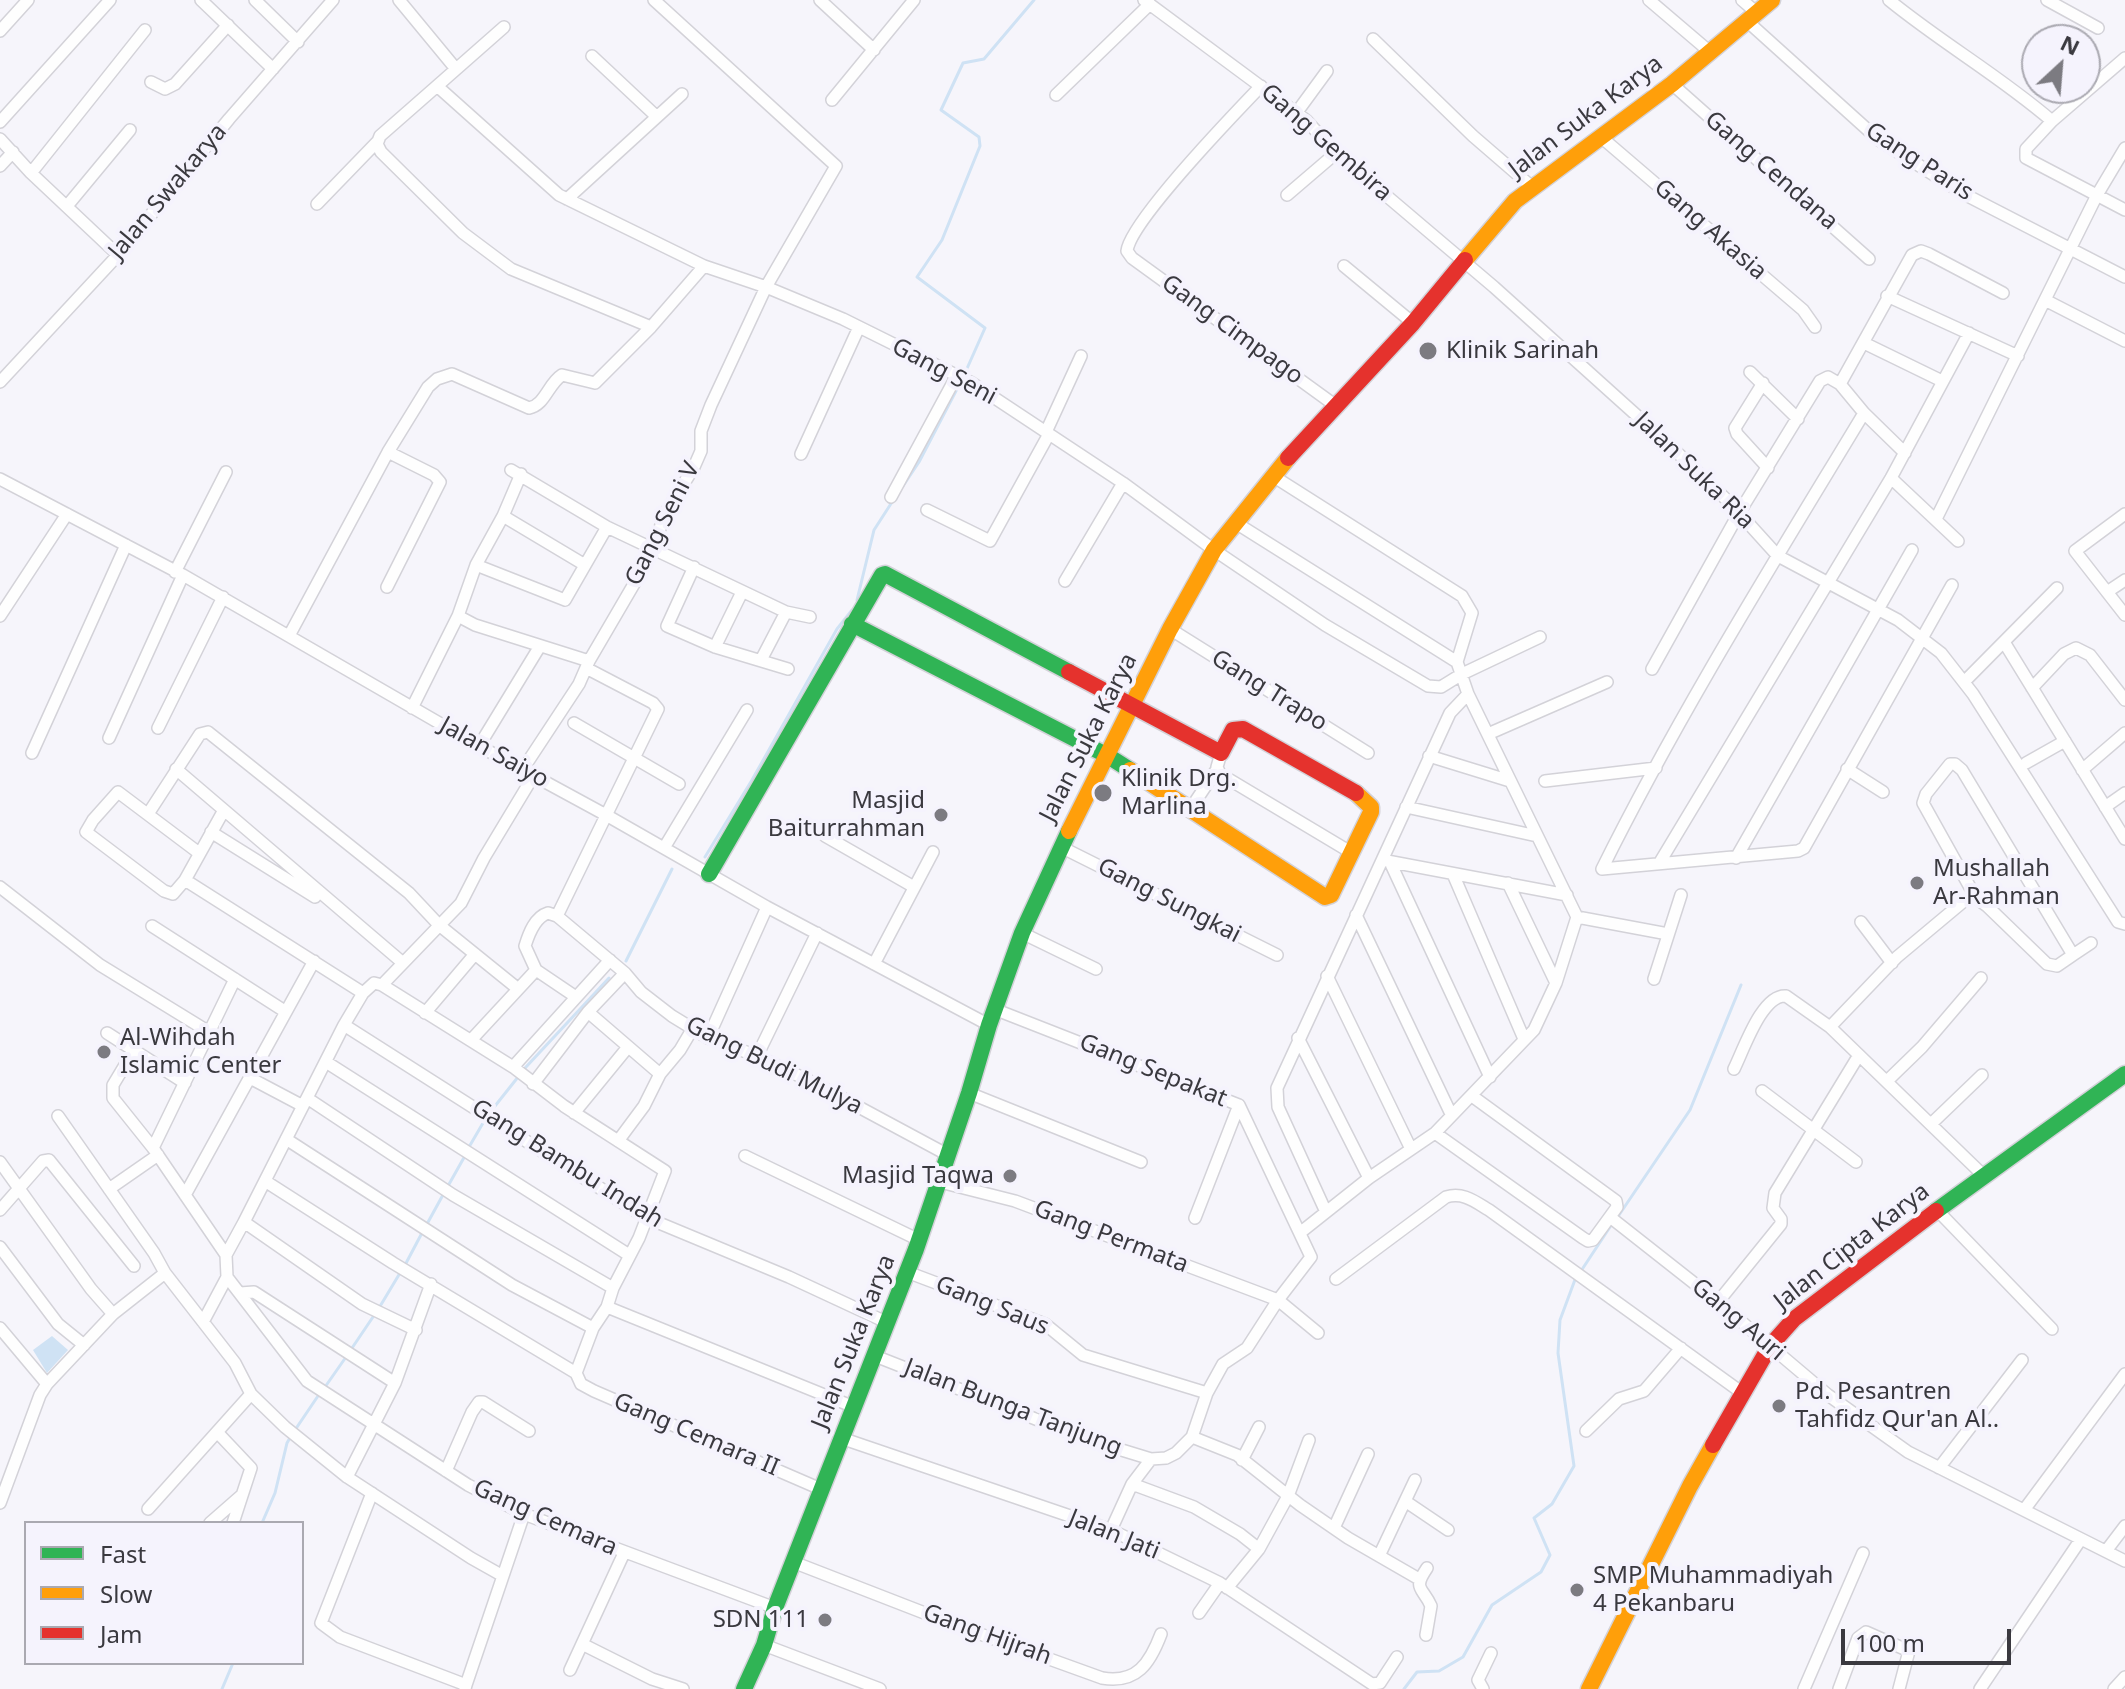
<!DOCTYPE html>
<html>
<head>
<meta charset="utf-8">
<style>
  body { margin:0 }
  #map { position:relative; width:2125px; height:1689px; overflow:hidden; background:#f6f5fb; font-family:"Noto Sans",sans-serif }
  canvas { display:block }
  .legend { position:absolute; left:24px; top:1521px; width:280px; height:144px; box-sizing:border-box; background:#f5f3fd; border:2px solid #aaa9b1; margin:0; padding:10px 14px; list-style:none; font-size:24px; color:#3a393f }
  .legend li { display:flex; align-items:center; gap:16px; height:40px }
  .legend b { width:40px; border:2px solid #aaa9b1 }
  .north { position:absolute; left:2021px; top:24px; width:80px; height:80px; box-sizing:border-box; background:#f5f3fd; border:2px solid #aaa9b1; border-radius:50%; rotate:26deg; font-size:22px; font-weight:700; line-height:32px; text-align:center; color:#3a393f }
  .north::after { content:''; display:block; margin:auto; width:28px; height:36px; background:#7c7b81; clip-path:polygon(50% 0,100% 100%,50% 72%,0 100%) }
  .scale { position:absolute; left:1841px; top:1629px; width:170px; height:36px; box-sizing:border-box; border:4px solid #3a393f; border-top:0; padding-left:10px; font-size:24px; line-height:28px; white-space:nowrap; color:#3a393f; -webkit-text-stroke:6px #f5f3fd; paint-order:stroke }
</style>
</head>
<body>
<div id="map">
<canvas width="2125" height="1689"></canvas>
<ul class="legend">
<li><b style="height:10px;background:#30b455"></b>Fast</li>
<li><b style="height:10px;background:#ff9f0a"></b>Slow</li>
<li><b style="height:10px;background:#e5322d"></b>Jam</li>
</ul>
<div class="north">N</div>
<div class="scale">100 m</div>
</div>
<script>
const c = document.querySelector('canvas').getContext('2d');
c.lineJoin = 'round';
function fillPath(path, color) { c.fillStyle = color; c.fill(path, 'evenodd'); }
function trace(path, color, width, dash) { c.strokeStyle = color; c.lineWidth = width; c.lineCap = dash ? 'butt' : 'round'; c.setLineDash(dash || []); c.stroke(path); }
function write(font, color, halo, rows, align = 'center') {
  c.font = font + ' "Noto Sans",sans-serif'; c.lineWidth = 8; c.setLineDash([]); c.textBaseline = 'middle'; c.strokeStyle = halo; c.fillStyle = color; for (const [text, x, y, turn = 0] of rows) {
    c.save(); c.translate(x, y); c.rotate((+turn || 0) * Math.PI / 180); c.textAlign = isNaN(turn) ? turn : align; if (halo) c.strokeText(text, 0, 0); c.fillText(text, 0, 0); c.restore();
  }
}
const water = new Path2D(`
  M52 1336 68 1350 47 1373 33 1350Z`);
const stream = new Path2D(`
  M965 373 985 328 917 277 942 240 980 146 979 137 941 110 963 63 984 59 1034 0
  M903 486 919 462 957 389
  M857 600 874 530 894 499
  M705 857 752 780 837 629 852 610
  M626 961 672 869
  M495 1106 526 1067 609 978
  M469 1147 483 1123
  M448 1186 466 1154
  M1617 1218 1690 1110 1741 985
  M427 1224 444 1193
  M404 1267 423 1231
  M1581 1271 1612 1224
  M379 1308 400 1273
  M350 1351 375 1314
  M325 1387 346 1357
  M295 1430 320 1393
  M262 1523 275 1493 287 1443 291 1436
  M222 1689 233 1663
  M1404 1689 1417 1672 1439 1671 1463 1657 1492 1605 1541 1572 1550 1555 1534 1518 1552 1504 1574 1466 1558 1353 1560 1320 1576 1277`);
const street = new Path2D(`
  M201 0 273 69
  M255 0 298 42
  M399 0 456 69
  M820 0 874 50
  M1144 0 1306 120 1336 153 1494 287 1664 440 1730 503 1778 556 1898 620 1941 653 1973 694 2118 922 2125 924
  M1649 0 1710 52
  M1742 0 1757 13
  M1889 0C1943 44 2000 76 2052 121
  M2047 0 2098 28
  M1747 21 1879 140 1964 194 2125 277
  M504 27 437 86 559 195 704 266 766 287 843 319 972 383 1123 483 1214 550 1325 625 1428 686 1441 687 1462 674 1540 637
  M0 31 28 0
  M1373 39 1473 136 1532 187
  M592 56 656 116
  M2125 58 2052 121 2026 149V158L2125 210
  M151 82 165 89 175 84 228 25
  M1672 84 1869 259
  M437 86 380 136 377 144 381 152 463 233 511 269 651 327
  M1261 86C1235 113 1130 222 1127 251L1132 258 1336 406
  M1056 95 1150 4
  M832 100 914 0
  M1297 112 1327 71
  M0 122 110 0
  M1601 137 1803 310 1815 327
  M0 139 31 173 118 255
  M0 166 13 152
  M31 173 145 30
  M1287 195 1336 153
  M567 199 682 94
  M317 204 377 142
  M67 206 130 130
  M1344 266 1413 323
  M1887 296 2018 356
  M2045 300 2125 341
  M1864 343 1942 381
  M1750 372 1798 419
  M0 382 118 255 229 119 333 0
  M1763 383 1735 428 1737 434 1768 468
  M1864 413C1774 562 1679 714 1602 869L1798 851 1804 848 1952 585
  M1046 432 1081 356
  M1905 453 1864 413 1840 384 1912 255 1921 251 1929 254 2003 293
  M801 454 859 327
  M511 470 607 527 786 612 810 617
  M521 474 503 516 585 565
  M1273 476 1462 596 1472 613 1457 662
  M1891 478 1958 541
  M0 479 183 575 479 746 606 815 767 907 989 1025
  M891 497 957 375
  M927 510 990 541 1049 434
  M2125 514 2075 551 2125 615
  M503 516 476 565 458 616 475 625 589 661
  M1936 519 2097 195 2125 148
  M1236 523 1457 662 1468 694 1577 917 1556 983 1534 1030 1435 1133 1369 1178 1301 1232
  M476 565 565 600 607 527
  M694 567 667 626 715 647 788 669
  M175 572 226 472
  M1065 581 1123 483
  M387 587 440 482 434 475 388 452
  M2107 592 2125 580
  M0 616 67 514
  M1170 629 1368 753
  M290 634 388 452 428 387 437 379 452 374 529 408C545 405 548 384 562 375L595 383 651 327 704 266
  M2004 642 2125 839
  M715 647 742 592
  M761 660 786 612
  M1652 669 1739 513 1820 381 1828 377 1840 384
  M1964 682 2057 588
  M2032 688 2064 654 2076 648 2090 655 2125 700
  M412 708 458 616
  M574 723 679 784
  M158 728 223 597
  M1488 734 1607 682
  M109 738 183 575
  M479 746 540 646
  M32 753 126 545
  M1221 753 1217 767 1220 774 1352 853
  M1429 756 1510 781
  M2026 763 2065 741
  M176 769 403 963
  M523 769 579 684 589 661 655 548 663 517 694 467 701 451V431L711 405 766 287 836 166 654 0
  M1847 769 1883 792
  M2082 770 2125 733
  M1545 781 1656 768
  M1406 807 1537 836
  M2105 807 2125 793
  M1191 808 1217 769
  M148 814 200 734 208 732 409 893 439 925 517 988
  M211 832 315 897
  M825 836 914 887
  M1061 847 1277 955
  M664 848 747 710
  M199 853 118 792 93 820 86 832 164 891 173 894 185 880 224 810
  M1736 858 1912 550
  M1387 861 1567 895
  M1390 862 1490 1077
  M1660 862 1891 478 1969 333
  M1453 874 1524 1039
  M185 880 363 993
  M1508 883 1556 983
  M0 887 100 965 209 1032
  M1356 915 1451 1114
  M557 916 658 709 653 703 586 668
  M1577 917 1668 934
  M1861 922 1892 963
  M152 926 286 1012
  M1022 933 1096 969
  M2073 955 2091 943
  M874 964 933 852
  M536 970 525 946C529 933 535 917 548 913L557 916 625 973 641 992 672 1016 708 1038 757 1056 814 1083 948 1155
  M1327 976 1411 1149
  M1654 979 1681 895
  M382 985 461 903 484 858 534 775
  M588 1012 660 1074
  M425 1013 475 954
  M344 1025 647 1218 789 1277 888 1323
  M1830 1027 1897 957 1964 901 1976 898 1987 906 2047 964 2057 966 2073 955 1962 770 1955 764H1950L1926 794 1923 803 1976 898
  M107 1033 185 1083
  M708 1038 767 907
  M1298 1038 1369 1178
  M472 1039 536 970 576 997
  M134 1050 113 1085V1098L153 1148 226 1255 227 1277 203 1322
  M757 1056 817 933
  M326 1062 629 1255
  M513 1067 610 960
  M1734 1069C1744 1049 1762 994 1786 996L1830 1027 1984 1176
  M250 1078 303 1106
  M1887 1081 1922 1047 1981 978
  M533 1084 588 1012 625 973
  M1762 1091 1856 1162
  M969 1093 1141 1162
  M307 1098 453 1195 613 1288
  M574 1113 628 1047
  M58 1116 154 1253 165 1273 235 1363 251 1394 285 1427 347 1477 471 1558 503 1576
  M1931 1124 1982 1075
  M1435 1133 1583 1238 1588 1241 1593 1240 1617 1207 1616 1201 1472 1096
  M286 1139 512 1285 593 1328
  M618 1141 644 1106 660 1074 680 1050 693 1028
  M153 1148 235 979
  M745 1156 919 1240
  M0 1162 91 1289 113 1314
  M265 1181 393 1263 576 1373 593 1328 607 1307 613 1288 639 1238 665 1171 564 1106 513 1067 382 985 374 983 363 993 344 1025 244 1222 362 1304 416 1330
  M940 1182 1015 1201 1278 1300 1318 1333
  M109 1189 158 1155
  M185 1195 314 961
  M0 1210 43 1161 49 1160 134 1266
  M1937 1210 2052 1329
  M1326 1212 1278 1107 1277 1088 1450 713 1468 694
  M1610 1217 1718 1302 1828 1395 1908 1452 2125 1561
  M1195 1218 1239 1105
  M0 1247 58 1324 84 1345
  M226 1255 244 1222
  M907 1272 1045 1324 1083 1355 1207 1393
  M227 1277 307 1381 468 1485 524 1514 775 1608
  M1336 1279 1446 1197C1463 1192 1474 1201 1489 1210L1741 1392
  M240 1293 254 1292 395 1383
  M1718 1302 1781 1224V1219L1773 1208 1775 1193 1859 1055
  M607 1307 854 1407
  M0 1328 47 1384
  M875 1356 1089 1440 1151 1459 1166 1458 1176 1453 1192 1437 1207 1393 1223 1364 1247 1348 1278 1300 1311 1257 1239 1105 994 1009
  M576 1373 581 1384 594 1391 823 1490
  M1586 1431 1619 1399 1644 1391 1681 1348
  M217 1432 251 1468 233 1523
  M1192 1437 1237 1455 1300 1505 1348 1538 1419 1579
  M841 1438 1111 1530 1220 1583 1372 1684 1380 1683 1397 1657
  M1242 1460 1259 1427
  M1939 1468 2022 1360
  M446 1471 472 1412 479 1402H483L529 1431
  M347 1477 395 1383 431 1284
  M1132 1484 1194 1507 1240 1534 1259 1549 1227 1588
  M372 1493 321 1623 340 1637 453 1680 466 1685 465 1689
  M1405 1501 1448 1530
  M0 1503 40 1395 47 1384 113 1314 165 1273
  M148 1509 251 1394
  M2024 1510 2125 1374
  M210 1523 242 1495
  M1334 1528 1368 1454
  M1111 1530 1132 1484 1151 1459
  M1259 1549 1288 1496 1309 1440
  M2106 1551 2125 1526
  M1379 1556 1415 1480
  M793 1562 958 1626 1102 1678C1137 1684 1150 1663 1161 1634
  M1199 1613 1220 1583
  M1426 1635 1431 1606C1423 1587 1412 1590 1427 1568
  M582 1644 652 1679 683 1689
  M764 1645 880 1689
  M570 1670 624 1553
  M466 1685 524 1514
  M1483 1689 1478 1680 1491 1653
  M1804 1689 1863 1553
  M1839 1689 1858 1638 1866 1632 1909 1651 1899 1689
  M1980 1689 2081 1539
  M2114 1689 2125 1677`);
const fast = new Path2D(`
  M852 624 1108 756 1130 770
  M709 874 882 575 885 574 1069 672
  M1936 1211 2125 1074
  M744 1689 764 1645 775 1608 916 1249 969 1093 989 1025 1022 933 1069 831`);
const slow = new Path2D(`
  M1465 260 1515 201 1672 84 1772 0
  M1130 770 1325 897 1331 895 1371 812V807L1356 793
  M1069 831 1170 629 1214 550 1288 458
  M1589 1689 1690 1486 1713 1445`);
const jam = new Path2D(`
  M1288 458 1413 323 1465 260
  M1069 672 1221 753 1233 730 1243 729 1356 793
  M1713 1445 1770 1346 1794 1319 1936 1211`);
const markers = [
  [1428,351,10,"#7c7b81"],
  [1103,793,10,"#7c7b81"],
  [941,815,8,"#7c7b81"],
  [1917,883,8,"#7c7b81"],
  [104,1052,8,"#7c7b81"],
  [1010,1176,8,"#7c7b81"],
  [1779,1406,8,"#7c7b81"],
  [1577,1590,8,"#7c7b81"],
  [825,1620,8,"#7c7b81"]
];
const streetNames = [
  ["Jalan Suka Karya",1586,117,-37],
  ["Gang Gembira",1326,143,41],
  ["Gang Paris",1919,162,33],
  ["Gang Cendana",1771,171,41],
  ["Jalan Swakarya",168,192,-50],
  ["Gang Akasia",1710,230,41],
  ["Gang Cimpago",1232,330,36],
  ["Gang Seni",944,372,28],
  ["Jalan Suka Ria",1694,471,44],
  ["Gang Seni V",663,524,-63],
  ["Gang Trapo",1269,691,32],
  ["Jalan Suka Karya",1089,738,-63],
  ["Jalan Saiyo",494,753,29],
  ["Gang Sungkai",1169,901,27],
  ["Gang Budi Mulya",774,1066,26],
  ["Gang Sepakat",1153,1071,22],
  ["Gang Bambu Indah",567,1164,32],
  ["Gang Permata",1111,1237,21],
  ["Jalan Cipta Karya",1852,1247,-38],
  ["Gang Saus",992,1306,22],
  ["Gang Auri",1738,1320,40],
  ["Jalan Suka Karya",854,1342,-68],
  ["Jalan Bunga Tanjung",1013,1408,21],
  ["Gang Cemara II",696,1435,23],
  ["Gang Cemara",545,1518,24],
  ["Jalan Jati",1114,1535,22],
  ["Gang Hijrah",987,1635,20]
];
const poiNames = [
  ["Klinik Sarinah",1446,351],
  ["Klinik Drg.",1121,779],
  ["Marlina",1121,807],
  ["Masjid",925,801,"right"],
  ["Baiturrahman",925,829,"right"],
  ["Mushallah",1933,869],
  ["Ar-Rahman",1933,897],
  ["Al-Wihdah",120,1038],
  ["Islamic Center",120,1066],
  ["Masjid Taqwa",994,1176,"right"],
  ["Pd. Pesantren",1795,1392],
  ["Tahfidz Qur'an Al..",1795,1420],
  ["SMP Muhammadiyah",1593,1576],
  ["4 Pekanbaru",1593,1604],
  ["SDN 111",809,1620,"right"]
];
fillPath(water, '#cfe2f4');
trace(stream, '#cfe2f4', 3);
trace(street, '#d3d2d8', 14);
trace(fast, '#d3d2d8', 19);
trace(slow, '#d3d2d8', 19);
trace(jam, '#d3d2d8', 19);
trace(street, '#fefefe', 11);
trace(fast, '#30b455', 16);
trace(slow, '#ff9f0a', 16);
trace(jam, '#e5322d', 16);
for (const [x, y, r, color] of markers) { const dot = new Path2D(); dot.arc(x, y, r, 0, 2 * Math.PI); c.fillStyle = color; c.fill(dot); trace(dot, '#f5f3fd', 3); }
write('24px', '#3a393f', '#f5f3fd', streetNames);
write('24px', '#3a393f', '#f5f3fd', poiNames, 'left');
</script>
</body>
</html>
